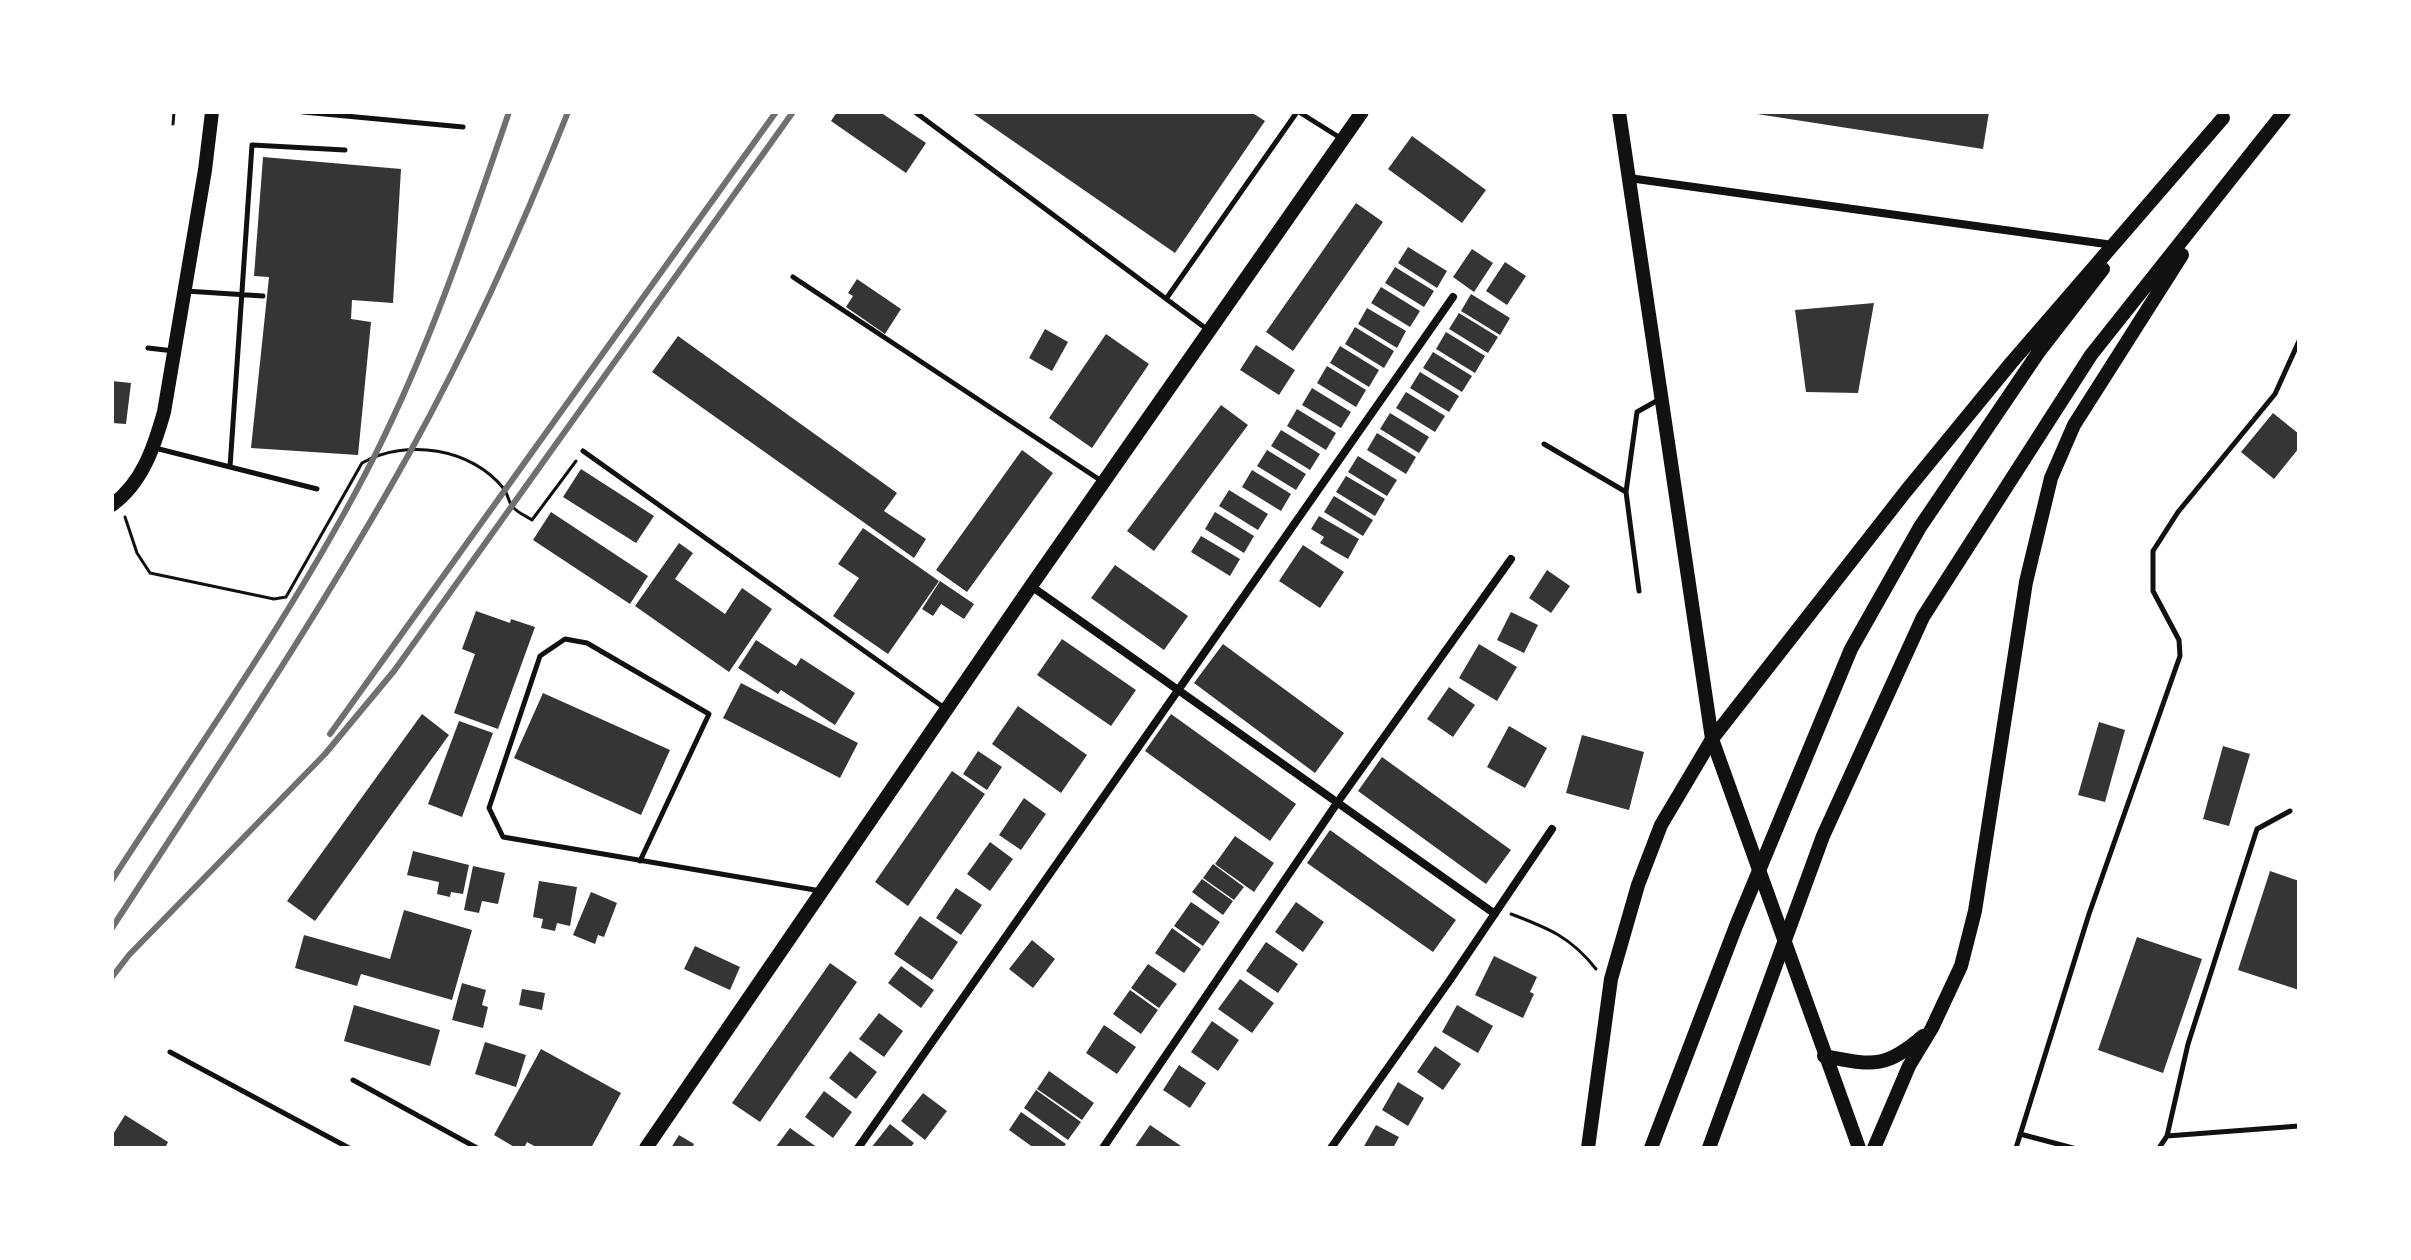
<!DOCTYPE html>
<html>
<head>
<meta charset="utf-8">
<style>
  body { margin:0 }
  #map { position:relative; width:2411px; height:1260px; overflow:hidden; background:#fff; font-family:Barlow,sans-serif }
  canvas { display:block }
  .frame { position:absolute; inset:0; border:114px solid #fff; pointer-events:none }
</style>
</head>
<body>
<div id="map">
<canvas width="2411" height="1260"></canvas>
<div class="frame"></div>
</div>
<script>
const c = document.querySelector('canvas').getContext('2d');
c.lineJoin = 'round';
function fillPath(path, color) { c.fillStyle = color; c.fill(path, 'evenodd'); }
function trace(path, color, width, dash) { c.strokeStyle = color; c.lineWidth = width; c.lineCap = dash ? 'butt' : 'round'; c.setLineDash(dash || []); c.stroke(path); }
const building = new Path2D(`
  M837 112H880L926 143 906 173 831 121Z
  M971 112H1251L1265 121 1175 253Z
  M1744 112H1989L1983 149Z
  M1412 136 1486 190 1462 223 1388 169Z
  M263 157 401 169 393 303 352 300 351 319 371 322 358 455 251 448 269 277 254 276Z
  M1356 203 1383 222 1293 351 1266 332Z
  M1408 247 1447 271 1437 288 1398 263Z
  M1472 249 1493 263 1474 292 1453 277Z
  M1505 262 1526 276 1507 305 1486 291Z
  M1395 267 1434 291 1424 307 1385 283Z
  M857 279 901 309 885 334 846 307 853 296 848 293Z
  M1381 287 1420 311 1410 327 1371 303Z
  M1471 294 1510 318 1500 335 1461 311Z
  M1874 303 1858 393 1806 392 1795 310Z
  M1367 308 1406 331 1397 348 1358 324Z
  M1459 313 1498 337 1488 353 1449 329Z
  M1355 327 1394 351 1384 368 1345 344Z
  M1045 329 1068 342 1052 371 1029 358Z
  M1446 332 1485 356 1475 373 1436 349Z
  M1106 334 1149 364 1092 448 1049 418Z
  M678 336 897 493 884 511 926 539 914 558 652 372Z
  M1256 345 1295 370 1279 395 1240 370Z
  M1340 346 1379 370 1369 387 1330 363Z
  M1433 352 1472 376 1462 392 1423 368Z
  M1327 366 1366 390 1356 407 1317 383Z
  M1420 372 1459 396 1449 412 1410 388Z
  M112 381 131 383 126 424 112 423Z
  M1312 388 1351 412 1341 428 1302 405Z
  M1406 392 1445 416 1435 432 1396 408Z
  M1221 405 1248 425 1154 551 1127 531Z
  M1297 409 1336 433 1326 450 1287 426Z
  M1390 413 1429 437 1419 453 1380 429Z
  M2273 413 2299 434V448L2274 479 2241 452Z
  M1281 430 1320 454 1310 470 1271 446Z
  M1377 433 1416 457 1406 474 1367 450Z
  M1022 450 1053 473 967 592 936 570Z
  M1267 450 1306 474 1296 490 1257 466Z
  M1358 456 1397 480 1387 496 1348 472Z
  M581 469 654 516 636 543 563 497Z
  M1252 470 1291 494 1281 511 1242 487Z
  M1346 476 1385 499 1375 516 1336 492Z
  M1229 490 1268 514 1258 530 1219 506Z
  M1334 496 1373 520 1363 536 1324 512Z
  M551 512 648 576 630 604 533 540Z
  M1215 512 1254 536 1244 553 1205 529Z
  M1319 516 1359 539 1348 559 1320 543 1324 537 1311 529Z
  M863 528 939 581 888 654 833 616 859 578 838 564Z
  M1201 536 1240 559 1230 576 1191 552Z
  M679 543 693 553 675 579 725 614 742 588 772 609 729 672 635 606Z
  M1303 545 1344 572 1320 608 1279 581Z
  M1115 565 1188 616 1164 650 1091 598Z
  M1547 570 1570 586 1551 613 1529 598Z
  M940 581 974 604 964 619 941 604 933 616 922 609Z
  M476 611 510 623 511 619 535 627 498 729 454 713 475 654 462 649Z
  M1511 612 1538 625 1524 653 1497 640Z
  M1062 639 1136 690 1111 726 1037 675Z
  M756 640 796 666 801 658 855 693 835 725 781 690 778 694 738 668Z
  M1223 644 1344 733 1315 773 1194 683Z
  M1479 644 1517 667 1497 701 1459 678Z
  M741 683 858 743 840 778 723 718Z
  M1449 687 1475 705 1453 737 1427 719Z
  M543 693 670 750 641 815 514 758Z
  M1018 706 1087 755 1061 793 992 744Z
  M422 714 449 735 315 921 287 901Z
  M1171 714 1296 804 1270 841 1145 751Z
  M459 721 493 733 462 817 428 804Z
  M2099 722 2125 730 2105 802 2078 795Z
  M1509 726 1547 748 1525 788 1487 767Z
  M1582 735 1644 752 1629 810 1566 793Z
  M2223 746 2250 754 2229 826 2203 819Z
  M978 751 1002 767 987 790 963 774Z
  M1382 757 1511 850 1486 884 1358 791Z
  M952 771 985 794 908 906 875 882Z
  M1024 798 1046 814 1021 850 999 835Z
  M1330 830 1456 920 1433 952 1307 863Z
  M1235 836 1274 863 1254 892 1215 864Z
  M990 842 1013 859 990 891 967 874Z
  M413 851 469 865 463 894 451 892 450 897 437 894 439 882 407 875Z
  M1213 864 1244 887 1234 900 1203 878Z
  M473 866 505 873 498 904 482 901 479 913 464 910Z
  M2270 871 2299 881V990L2238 970Z
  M1202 879 1233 901 1223 915 1192 892Z
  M539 881 577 887 570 926 557 923 555 931 541 928 543 919 533 917Z
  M956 888 982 905 961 935 936 918Z
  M591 892 617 903 604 937 598 935 595 944 573 935Z
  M1191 902 1220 922 1203 946 1174 926Z
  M1296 902 1324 922 1303 952 1275 932Z
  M404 910 472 930 452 1000 361 974 357 986 295 968 304 935 390 959Z
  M920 916 958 942 932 980 894 954Z
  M1172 928 1201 949 1184 973 1155 953Z
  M2137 937 2202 959 2163 1073 2098 1050Z
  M1032 940 1055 959 1033 988 1009 969Z
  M1266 942 1298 964 1278 993 1246 971Z
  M695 946 740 967 730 990 684 969Z
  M1494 956 1537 977 1530 992 1534 994 1523 1018 1475 995Z
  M830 963 857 982 760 1122 732 1103Z
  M1148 964 1177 984 1159 1008 1131 988Z
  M901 966 934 990 921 1008 888 983Z
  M1240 979 1274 1003 1252 1033 1218 1009Z
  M462 983 486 990 482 1005 488 1007 483 1028 452 1020Z
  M522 989 545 993 542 1010 519 1005Z
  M1130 990 1158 1010 1141 1034 1113 1014Z
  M354 1005 440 1030 430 1066 344 1041Z
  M1457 1005 1493 1026 1478 1053 1442 1032Z
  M879 1013 903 1031 884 1057 859 1039Z
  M1212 1021 1239 1040 1218 1071 1191 1052Z
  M1104 1025 1136 1047 1117 1074 1086 1053Z
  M485 1042 526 1055 516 1087 475 1074Z
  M1435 1046 1461 1064 1443 1090 1417 1072Z
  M541 1049 621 1093 591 1148H538L527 1142 524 1148H516L494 1135Z
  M850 1051 877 1072 856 1099 829 1078Z
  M1179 1065 1206 1083 1190 1108 1163 1090Z
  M1049 1071 1094 1103 1082 1120 1037 1089Z
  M1398 1082 1424 1098 1408 1126 1382 1110Z
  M1036 1090 1081 1122 1068 1140 1024 1108Z
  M824 1091 852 1112 833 1138 805 1117Z
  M923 1093 947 1111 925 1140 901 1121Z
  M1021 1112 1066 1144 1063 1148H1034L1009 1130Z
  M125 1115 168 1142 165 1148H112V1136Z
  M890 1124 914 1143 910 1148H871Z
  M1150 1125 1184 1148H1134Z
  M1376 1125 1399 1137 1393 1148H1363Z
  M790 1128 818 1148H775Z
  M679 1135 694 1144 692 1148H671Z`);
const path = new Path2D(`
  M173 124 174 112
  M125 517 137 553 150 573 274 599 286 597 362 463C406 438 472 448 504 489 508 494 508 501 512 506 516 512 526 516 532 520L576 461
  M1511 914C1548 928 1571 937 1596 969`);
const service = new Path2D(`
  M303 112 463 127
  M915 112 1208 330
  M1299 112 1342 139
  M793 277 1103 482
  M186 291 263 296
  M1166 299 1297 112
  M148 348 174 351
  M1544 444 1626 492
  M155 448 317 489
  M583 451 946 709
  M230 467 252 145 345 150
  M1639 591 1626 492 1637 412 1660 399
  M640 861 709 714 587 643 565 639 540 656 489 808 503 837 821 891
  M170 1052 349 1148
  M353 1080 477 1148
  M2020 1134 2073 1148
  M2167 1136 2299 1126
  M2016 1148 2089 914 2180 656 2179 640 2153 591V551L2178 512 2275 394 2299 341
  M2159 1148 2167 1136 2188 1044 2257 829 2290 811`);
const minor = new Path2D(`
  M1629 178 2113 245
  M1031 586 1495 914
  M858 1148 1453 297
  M1103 1148 1337 803 1511 559
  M1331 1148 1450 980 1552 829`);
const tertiary = new Path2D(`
  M112 505C143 482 154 447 164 412L205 170 212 112
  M1824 1056C1872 1065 1884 1070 1923 1036
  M1588 1148 1611 979 1638 885 1661 825 1712 739 1906 491 2011 363 2223 118
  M1651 1148 1736 926 1851 649 1920 527 2038 353 2103 269
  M1709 1148 1823 836 1923 617 2091 355 2284 112
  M1874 1148 1909 1066 1932 1028 1961 966 1975 911 2026 582 2051 478 2074 425 2182 255`);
const secondary = new Path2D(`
  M1619 112 1712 739 1859 1148
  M646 1148 1031 586 1362 112`);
const rail = new Path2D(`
  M330 734 776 112
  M112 880C202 741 299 605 374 457 430 346 469 229 509 112
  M112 928C214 771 319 616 410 452 471 342 522 228 568 112
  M112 977 129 955 325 754 394 671 793 112`);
fillPath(building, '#353535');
trace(path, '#111', 3);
trace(service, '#111', 5);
trace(minor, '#111', 8);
trace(tertiary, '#111', 14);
trace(secondary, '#111', 14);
trace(rail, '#707070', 6);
</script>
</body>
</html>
